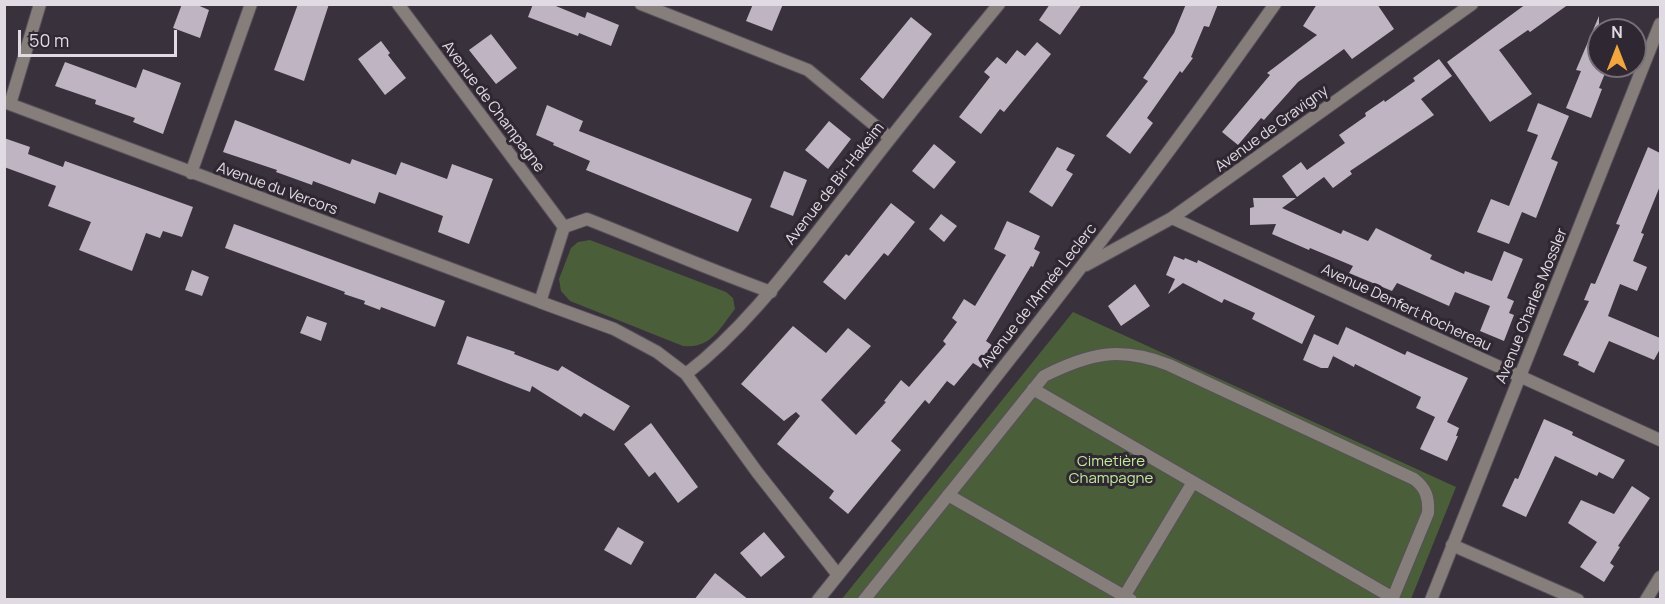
<!DOCTYPE html>
<html>
<head>
<meta charset="utf-8">
<style>
  body { margin:0 }
  #map { position:relative; width:1665px; height:604px; overflow:hidden; background:#39313c; font-family:Manrope,sans-serif }
  canvas { display:block }
  .frame { position:absolute; inset:0; border:6px solid #e0dbe2; pointer-events:none }
  .north { position:absolute; left:1587px; top:18px; width:60px; height:60px; box-sizing:border-box; background:#2f2731; border:2px solid #766f78; border-radius:50%; rotate:0deg; font-size:16px; font-weight:700; line-height:24px; text-align:center; color:#e0dbe2 }
  .north::after { content:''; display:block; margin:auto; width:21px; height:27px; background:#f1a63f; clip-path:polygon(50% 0,100% 100%,50% 72%,0 100%) }
  .scale { position:absolute; left:18px; top:30px; width:159px; height:27px; box-sizing:border-box; border:3px solid #e0dbe2; border-top:0; padding-left:8px; font-size:18px; line-height:21px; white-space:nowrap; color:#e0dbe2; -webkit-text-stroke:4px #2f2731; paint-order:stroke }
</style>
</head>
<body>
<div id="map">
<canvas width="1665" height="604"></canvas>
<div class="frame"></div>
<div class="north">N</div>
<div class="scale">50 m</div>
</div>
<script>
const c = document.querySelector('canvas').getContext('2d');
c.lineJoin = 'round';
function fillPath(path, color) { c.fillStyle = color; c.fill(path, 'evenodd'); }
function trace(path, color, width, dash) { c.strokeStyle = color; c.lineWidth = width; c.lineCap = dash ? 'butt' : 'round'; c.setLineDash(dash || []); c.stroke(path); }
function write(font, color, halo, rows, align = 'center') {
  c.font = font + ' Manrope,sans-serif'; c.lineWidth = 6; c.setLineDash([]); c.textBaseline = 'middle'; c.strokeStyle = halo; c.fillStyle = color; for (const [text, x, y, turn = 0] of rows) {
    c.save(); c.translate(x, y); c.rotate((+turn || 0) * Math.PI / 180); c.textAlign = isNaN(turn) ? turn : align; if (halo) c.strokeText(text, 0, 0); c.fillText(text, 0, 0); c.restore();
  }
}
const green = new Path2D(`
  M590 240 726 292 733 298 735 309C720 328 711 349 683 346L570 301 561 291 559 279 571 248 578 242Z
  M1073 312 1456 487 1411 599 841 600Z`);
const building = new Path2D(`
  M182 4H195L209 10 200 38 173 28Z
  M298 4H329L304 81 274 70Z
  M533 4H551L585 18 587 12 619 25 611 46 579 33 578 36 528 17Z
  M753 4H783L772 31 746 21Z
  M1050 4H1082L1060 35 1039 20Z
  M1186 4H1218L1209 27 1204 26 1191 57 1193 58 1182 73 1180 71 1147 118 1153 123 1130 154 1106 136 1148 81 1143 78 1174 33Z
  M1317 4H1377L1394 29 1352 59 1344 49 1298 82 1264 120 1261 118 1238 145 1222 132 1270 75 1267 73 1317 35 1303 26Z
  M1526 4H1569L1530 32 1528 30 1499 50 1532 94 1490 122 1447 62Z
  M1599 16V66H1608L1599 88 1602 89 1591 118 1566 108 1581 71 1576 70Z
  M911 17 932 34 883 99 860 79Z
  M491 34 517 68 496 84 469 50Z
  M381 41 390 53 388 55 406 78 385 95 358 59Z
  M1037 42 1051 54 1004 112 1000 109 981 134 959 117 990 77 984 72 997 57 1006 64 1017 50 1025 56Z
  M1439 59 1452 76 1421 99 1434 115 1350 171 1352 174 1333 188 1324 177 1297 197 1282 176 1301 162 1307 170 1345 143 1339 135 1366 116 1365 113 1384 100 1385 102 1415 81 1413 78Z
  M65 62 136 88 143 69 181 83 163 134 133 122 135 118 95 104 96 100 55 86Z
  M1538 103 1569 116 1551 159 1558 162 1536 218 1522 212 1509 244 1477 232 1491 199 1509 206 1538 135 1527 131Z
  M547 105 583 121 579 131 752 199 738 232 586 170 590 161 553 145 554 143 536 135Z
  M235 120 350 164 352 159 396 175 401 162 447 179 452 164 493 179 469 244 438 232 443 216 379 192 375 204 313 181 312 185 276 172 277 170 223 152Z
  M829 121 851 139 828 169 805 150Z
  M4 138 30 147 28 154 63 167 65 161 193 207 182 237 163 231 160 238 146 233 132 271 79 250 91 222 48 206 56 186 4 167Z
  M934 144 956 162 934 189 912 171Z
  M1057 147 1075 155 1066 170 1073 174 1052 207 1029 192Z
  M1648 147 1660 153V186L1641 233 1644 234 1633 261 1647 267 1637 291 1620 284 1608 316 1660 338V349L1654 360 1609 341 1594 373 1578 365 1579 362 1563 355 1589 301 1584 300 1591 283 1595 284 1620 225 1616 224Z
  M784 171 807 180 793 216 770 207Z
  M1253 198H1296L1282 208 1341 234 1343 230 1368 241 1376 228 1432 255 1430 259 1464 274 1465 271 1492 281 1504 251 1523 259 1507 298 1514 301 1509 313 1514 315 1504 341 1480 331 1490 306 1455 292 1449 306 1397 283 1392 291 1349 273 1353 266 1310 248 1309 250 1272 234 1276 224 1250 225V208L1254 207Z
  M891 203 915 222 888 256 884 253 845 300 823 282 846 254 849 256Z
  M941 214 957 226 944 242 929 229Z
  M1007 221 1040 236 1034 249 1040 252 1033 267 1031 266 986 341 996 348 981 368 973 363 954 386 947 381 929 404 925 400 891 441 901 450 848 514 829 498 834 491 777 444 800 416 796 412 784 421 741 384 793 326 826 353 848 328 871 346 821 400 856 435 886 402 884 401 901 380 909 387 946 344 943 341 957 322 952 318 964 299 975 306 1006 255 994 249Z
  M234 224 445 301 435 327 381 307 380 310 364 304 365 301 344 294 345 292 225 248Z
  M1174 256 1184 260 1185 258 1197 263 1198 260 1315 316 1302 344 1252 319 1255 313 1224 299 1222 303 1183 283 1168 294 1175 279 1166 275Z
  M192 270 209 277 202 296 185 290Z
  M1135 284 1150 306 1121 326 1108 306Z
  M307 316 327 323 321 341 300 333Z
  M1346 327 1405 355 1407 351 1468 378 1447 422 1459 428 1456 436H1458L1447 461 1420 449 1435 417 1416 408 1421 397 1355 364 1354 367 1333 356 1334 354 1328 368H1321L1303 360 1314 334 1338 345Z
  M467 336 515 352 514 354 558 371 562 366 630 406 614 431 584 413 581 417 532 386 530 392 457 364Z
  M1544 419 1573 432 1572 435 1625 460 1613 479 1599 472 1597 476 1555 456 1526 517 1502 506 1515 478 1518 479Z
  M651 423 698 487 678 503 655 472 649 477 624 444Z
  M1632 486 1650 498 1618 546 1620 547 1610 563 1614 566 1604 582 1580 567 1597 542 1568 523 1581 500 1614 514Z
  M618 527 644 542 631 565 604 550Z
  M764 532 785 557 761 577 740 553Z
  M715 573 749 600H694Z`);
const service = new Path2D(`
  M1033 389 1393 598
  M948 495 1131 600
  M1452 545 1578 600
  M864 600 1044 376C1090 353 1120 346 1169 365L1414 479C1426 488 1429 498 1428 513L1392 600
  M1122 600 1193 482`);
const minor = new Path2D(`
  M398 4 564 227
  M641 4 808 70 890 138
  M4 102 540 302
  M10 104 40 4
  M191 173 251 4
  M1172 218 1660 440
  M771 292C708 269 648 243 587 219L564 227 540 302 614 329 657 352 686 374 757 472 838 575
  M686 374C750 325 797 257 847 194 896 130 947 67 999 4
  M1431 600 1660 24
  M1646 600 1660 577`);
const tertiary = new Path2D(`
  M1086 265 1172 218 1472 4
  M818 600C975 405 1131 209 1275 4`);
const streetNames = [
  ["Avenue de Champagne",493,107,53],
  ["Avenue de Gravigny",1272,129,-36],
  ["Avenue de Bir-Hakeim",835,184,-52],
  ["Avenue du Vercors",277,189,20],
  ["Avenue de l'Armée Leclerc",1039,296,-52],
  ["Avenue Charles Mossler",1532,306,-68],
  ["Avenue Denfert Rochereau",1406,308,25]
];
const parkNames = [
  ["Cimetière",1111,462],
  ["Champagne",1111,479]
];
fillPath(green, '#4b5e3a');
fillPath(building, '#beb4c2');
trace(service, '#57505a', 14);
trace(minor, '#57505a', 14);
trace(tertiary, '#57505a', 14);
trace(service, '#857e7b', 12);
trace(minor, '#857e7b', 12);
trace(tertiary, '#857e7b', 12);
write('15px', '#e0dbe2', '#2f2731', streetNames);
write('15px', '#c0ea99', '#2f2731', parkNames);
</script>
</body>
</html>
